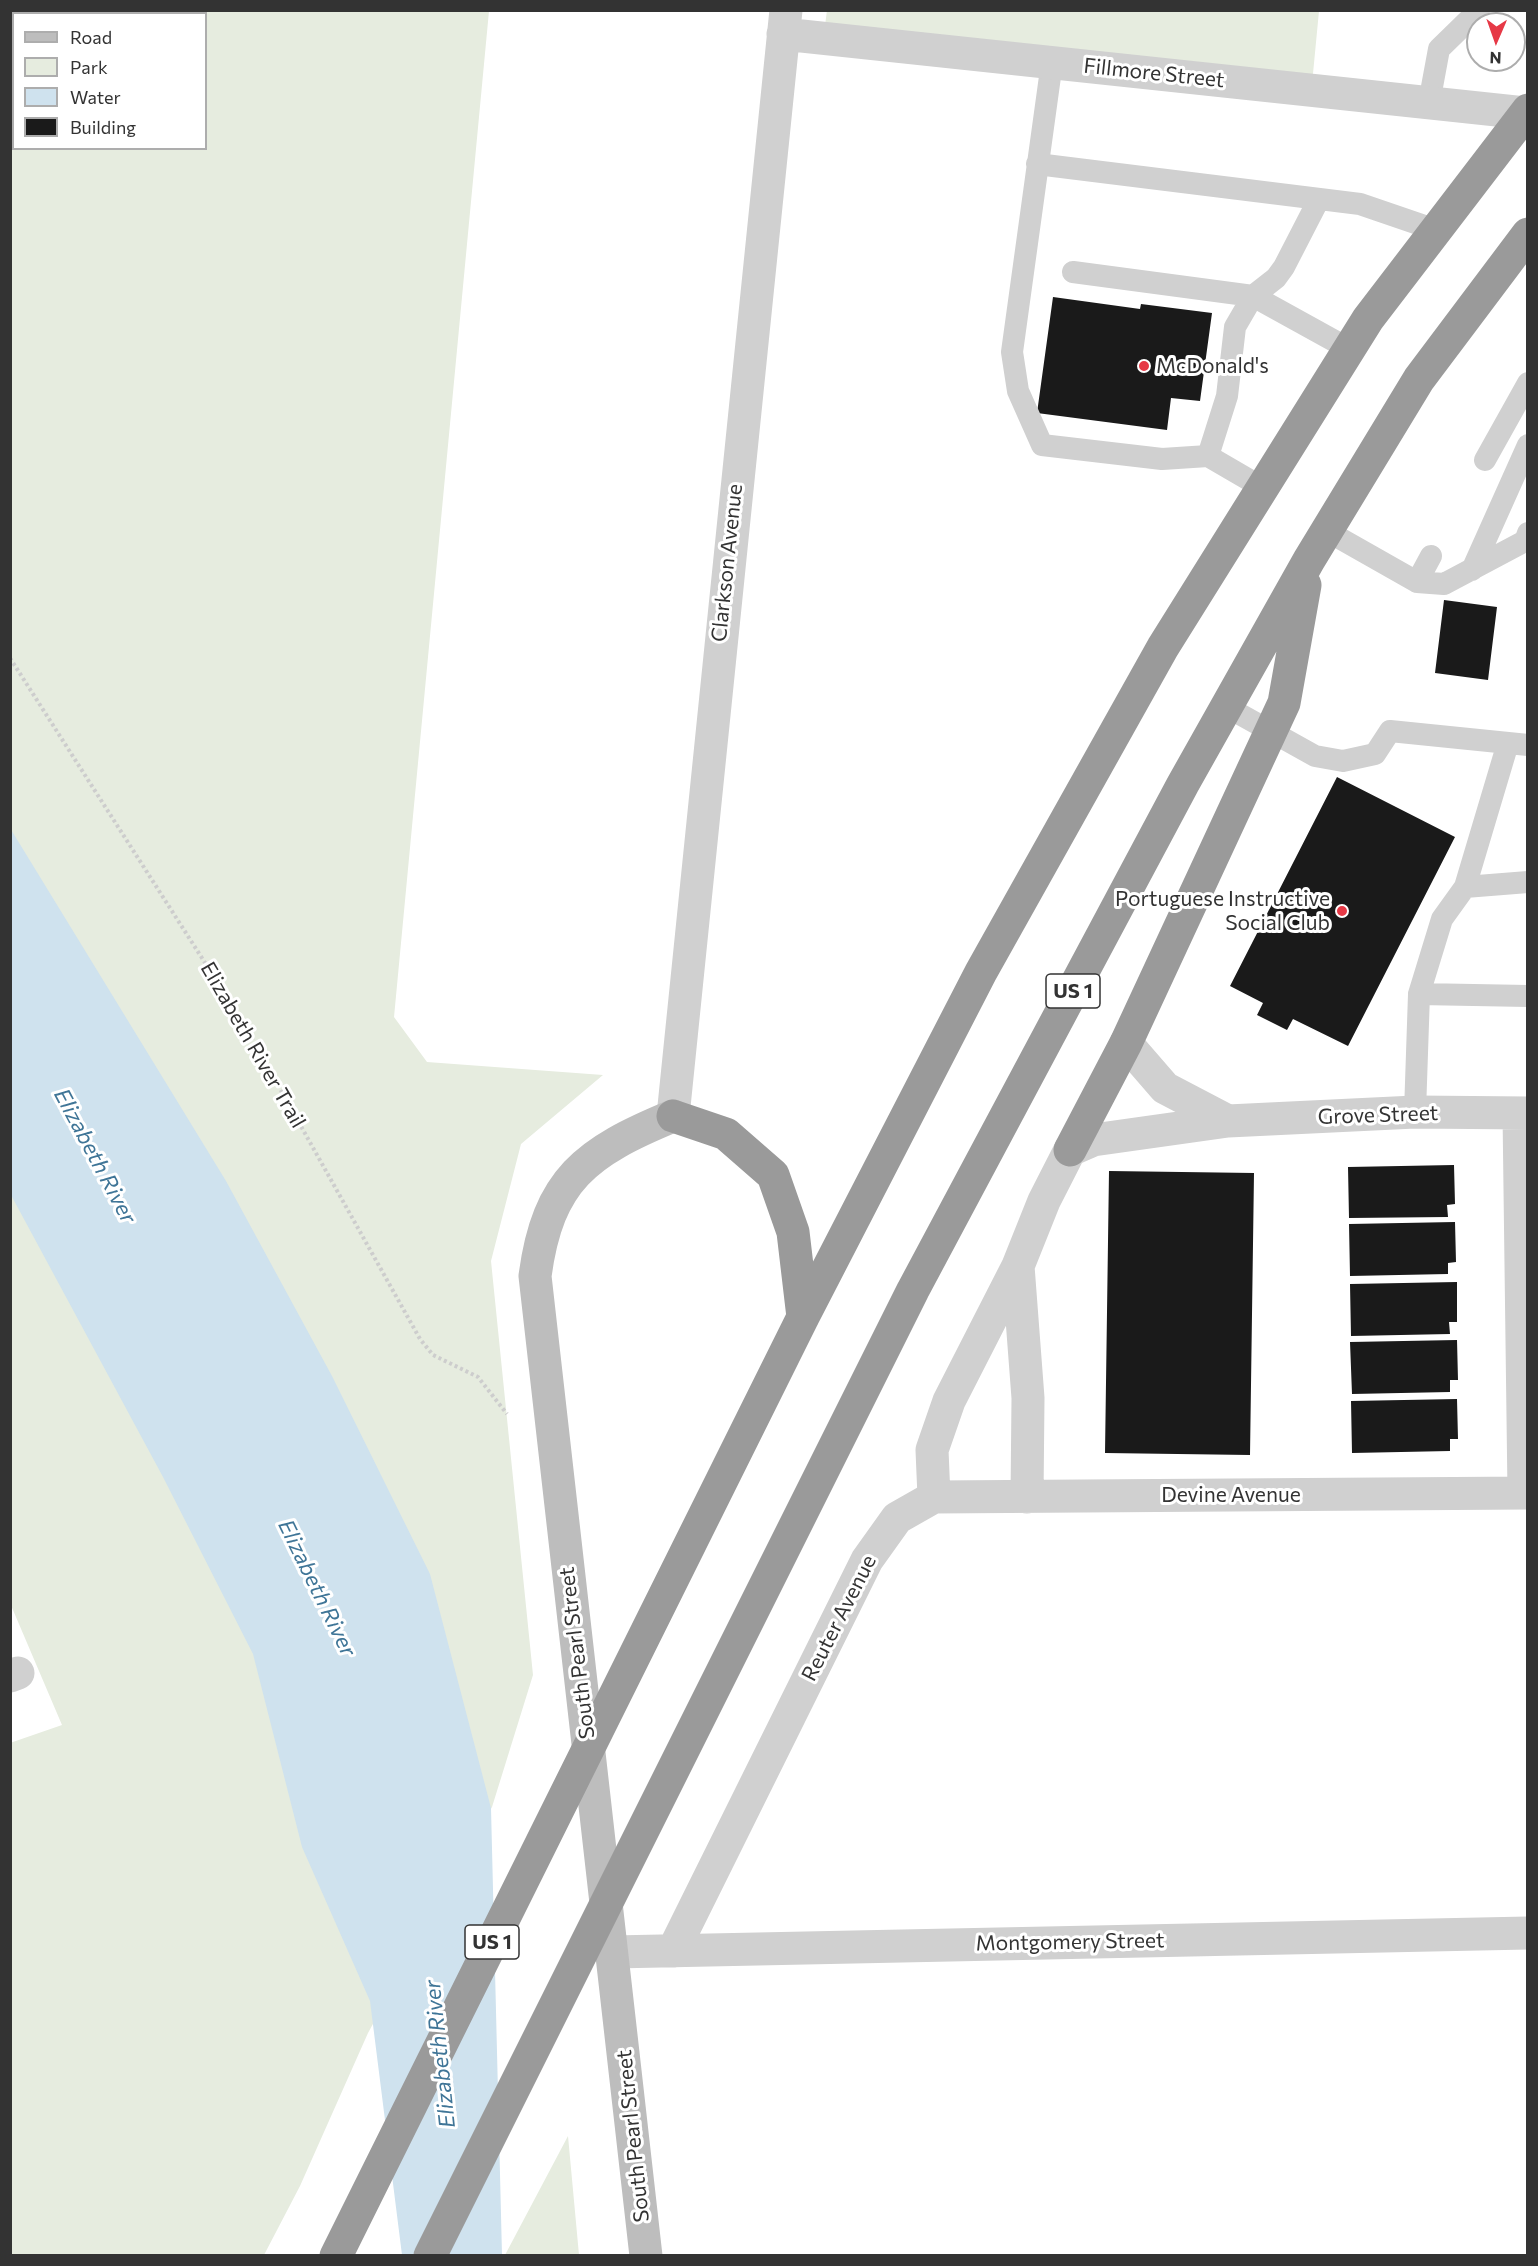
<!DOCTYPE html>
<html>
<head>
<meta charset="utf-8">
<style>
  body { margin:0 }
  #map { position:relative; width:1538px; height:2266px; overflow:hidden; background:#fff; font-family:Commissioner,sans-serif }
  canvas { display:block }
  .frame { position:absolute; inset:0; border:12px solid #333; pointer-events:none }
  .legend { position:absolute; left:12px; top:12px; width:195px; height:138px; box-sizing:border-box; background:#fff; border:2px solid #adadad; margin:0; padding:8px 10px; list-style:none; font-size:18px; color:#333 }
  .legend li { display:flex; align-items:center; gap:12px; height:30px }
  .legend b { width:30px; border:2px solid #adadad }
  .north { position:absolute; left:1466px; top:12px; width:60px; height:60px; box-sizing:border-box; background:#fff; border:2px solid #adadad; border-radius:50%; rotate:182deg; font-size:16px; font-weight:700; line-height:24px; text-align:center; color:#333 }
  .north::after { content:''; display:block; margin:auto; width:21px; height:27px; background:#e63946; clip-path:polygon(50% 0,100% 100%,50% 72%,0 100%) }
</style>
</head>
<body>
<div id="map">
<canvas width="1538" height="2266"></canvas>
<div class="frame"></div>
<ul class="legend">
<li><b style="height:8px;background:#bdbdbd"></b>Road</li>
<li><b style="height:16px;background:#e6ecdf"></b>Park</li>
<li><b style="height:16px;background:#cfe2ee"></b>Water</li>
<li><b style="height:16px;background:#1a1a1a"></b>Building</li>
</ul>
<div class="north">N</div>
</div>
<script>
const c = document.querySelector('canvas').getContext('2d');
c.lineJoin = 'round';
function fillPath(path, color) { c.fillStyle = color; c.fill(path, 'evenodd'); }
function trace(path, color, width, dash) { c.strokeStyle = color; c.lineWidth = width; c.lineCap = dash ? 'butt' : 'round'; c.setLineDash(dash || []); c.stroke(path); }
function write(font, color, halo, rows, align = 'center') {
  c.font = font + ' Commissioner,sans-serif'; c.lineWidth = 6; c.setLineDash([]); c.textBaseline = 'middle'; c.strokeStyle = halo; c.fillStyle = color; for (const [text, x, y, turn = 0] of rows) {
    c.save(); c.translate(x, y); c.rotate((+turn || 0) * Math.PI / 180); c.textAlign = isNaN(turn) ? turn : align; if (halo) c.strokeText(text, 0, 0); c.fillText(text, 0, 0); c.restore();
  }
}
const green = new Path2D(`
  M827 10 1319 11 1312 84 825 26Z
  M11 11H489L394 1017 427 1062 603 1075 521 1144 491 1261 533 1675 492 1807 368 2033 300 2186 264 2255H11L10 1743 62 1725 10 1603ZM14 14H206V148H14Z
  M568 2136 579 2255H505Z`);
const water = new Path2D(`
  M10 828 226 1181 332 1376 430 1574 491 1808 502 2255H402L370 2001 302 1847 253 1654 163 1477 11 1195Z`);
const building = new Path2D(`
  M1053 297 1140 309 1141 304 1212 313 1200 401 1171 398 1167 430 1037 413Z
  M1444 600 1497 607 1488 680 1435 673Z
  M1337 777 1455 837 1348 1046 1293 1019 1287 1030 1257 1015 1263 1003 1230 986Z
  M1454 1165 1455 1204 1447 1205 1448 1217 1349 1218 1348 1167Z
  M1109 1171 1254 1173 1250 1455 1105 1453Z
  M1455 1222 1456 1262 1448 1263V1274L1350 1276 1349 1224Z
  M1457 1282V1322H1449L1450 1334 1351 1336 1350 1284Z
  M1457 1340 1458 1380H1450V1392L1352 1394 1350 1342Z
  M1457 1399 1458 1439H1450V1451L1352 1453 1351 1401Z`);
const path = new Path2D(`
  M10 658 241 1019 420 1339 433 1355 478 1377 507 1414`);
const lane = new Path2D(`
  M1052 62 1012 352 1018 391 1042 445 1162 459 1208 456 1263 488
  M1429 103 1439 49 1479 10
  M1037 164 1360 204 1436 230
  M1073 272 1253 296 1349 349
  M1208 456 1227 396 1235 327 1253 296 1276 278 1284 267 1319 199
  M1485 460 1528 383
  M1327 531 1417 582 1444 584 1525 541 1528 533
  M1472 570 1528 445
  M1417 582 1431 556
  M1227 707 1315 756 1343 761 1375 754 1390 731 1528 745
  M1465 887 1528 882
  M1419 994 1528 996
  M1415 1112 1419 994 1442 919 1465 887 1508 743`);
const street = new Path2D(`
  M783 34 1525 113
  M1126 1043 1165 1088 1228 1121
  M1519 1113 1524 1493
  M673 1116 786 10
  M934 1497 1528 1493
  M934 1497 932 1450 949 1401 1018 1266
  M1027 1497 1028 1398 1018 1266 1044 1201 1070 1150 1093 1140 1228 1121 1415 1112 1528 1113
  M10 1676 18 1673
  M673 1951 867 1560 897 1518 934 1497
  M613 1952 1528 1933`);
const secondary = new Path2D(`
  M646 2256 535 1276C548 1179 586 1152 673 1116`);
const highway = new Path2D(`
  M673 1116 726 1134 773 1175 793 1232 803 1317
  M1070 1150 1126 1043 1284 703 1305 585
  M336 2256 803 1317 981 972 1163 647 1368 319 1528 110
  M430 2256 913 1290 1183 784 1309 560 1419 379 1528 234`);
const markers = [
  [1144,366,6,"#e63946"],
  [1342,911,6,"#e63946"]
];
const shields = [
  [1073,991,54],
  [492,1942,54]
];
const shieldNames = [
  ["US 1",1073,991],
  ["US 1",492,1942]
];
const streetNames = [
  ["Fillmore Street",1154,73,6],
  ["Clarkson Avenue",727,563,-84],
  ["Elizabeth River Trail",253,1045,60],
  ["Grove Street",1378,1115,-2],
  ["Devine Avenue",1231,1495],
  ["Reuter Avenue",839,1618,-63],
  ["South Pearl Street",577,1653,-97],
  ["Montgomery Street",1070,1942,-1],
  ["South Pearl Street",633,2136,-96]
];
const poiNames = [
  ["McDonald's",1156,366],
  ["Portuguese Instructive",1330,899,"right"],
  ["Social Club",1330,923,"right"]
];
const waterNames = [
  ["Elizabeth River",95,1156,62],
  ["Elizabeth River",317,1588,64],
  ["Elizabeth River",440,2054,-96]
];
fillPath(green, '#e6ecdf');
fillPath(water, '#cfe2ee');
fillPath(building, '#1a1a1a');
trace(path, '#cdcdcd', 4, [3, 3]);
trace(lane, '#d0d0d0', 22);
trace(street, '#d0d0d0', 33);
trace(secondary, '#bdbdbd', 33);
trace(highway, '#9a9a9a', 33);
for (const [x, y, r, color] of markers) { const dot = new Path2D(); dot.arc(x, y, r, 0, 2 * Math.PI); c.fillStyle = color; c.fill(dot); trace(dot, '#fff', 2); }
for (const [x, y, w] of shields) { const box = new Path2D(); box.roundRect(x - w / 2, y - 17, w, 34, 4.5); c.fillStyle = '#fff'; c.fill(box); trace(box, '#333', 1.5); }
write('bold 20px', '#333', null, shieldNames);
write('21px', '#333', '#fff', streetNames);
write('21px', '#333', '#fff', poiNames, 'left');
write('italic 22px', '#3f7597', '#fff', waterNames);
</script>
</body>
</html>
